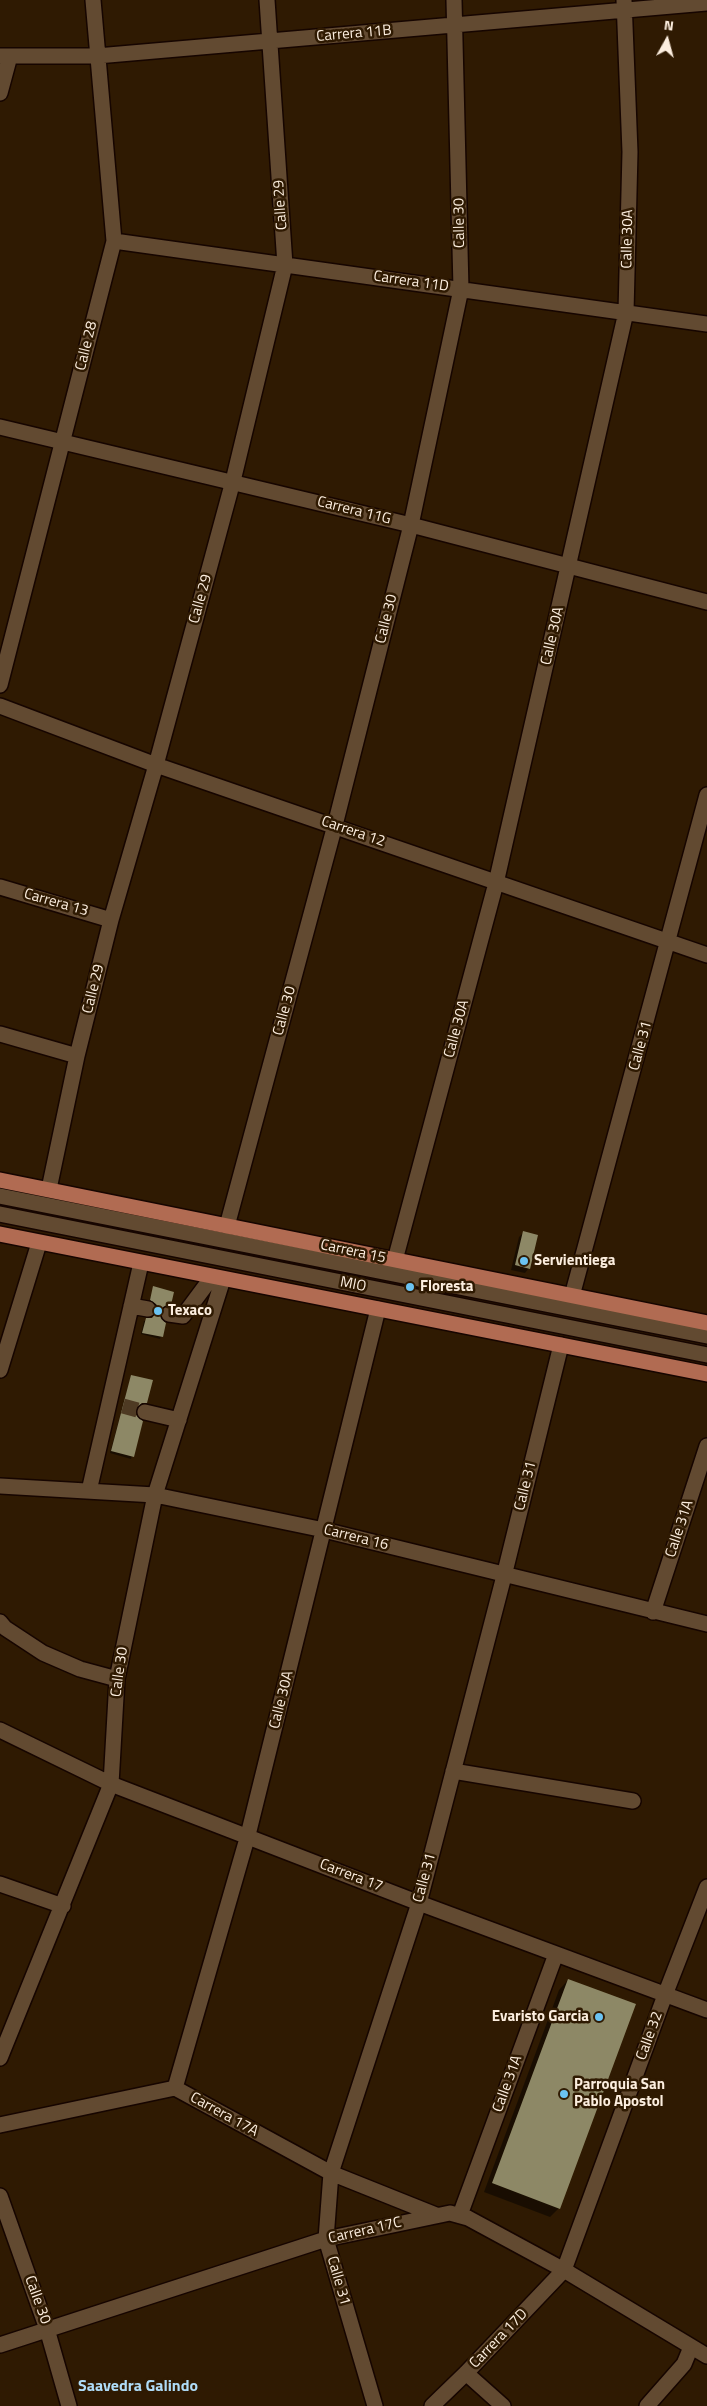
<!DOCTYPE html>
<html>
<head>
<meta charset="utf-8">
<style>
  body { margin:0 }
  #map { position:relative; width:707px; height:2406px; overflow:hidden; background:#2f1a02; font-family:"Titillium Web",sans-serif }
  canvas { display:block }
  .north { position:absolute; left:642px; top:15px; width:50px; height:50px; -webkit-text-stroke:4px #2f1a02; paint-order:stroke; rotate:7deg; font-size:14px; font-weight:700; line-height:20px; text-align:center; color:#fceedf }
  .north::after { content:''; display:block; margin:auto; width:18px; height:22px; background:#fceedf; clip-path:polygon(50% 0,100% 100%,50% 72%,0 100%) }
</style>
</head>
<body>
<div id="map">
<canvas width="707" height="2406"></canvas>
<div class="north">N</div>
</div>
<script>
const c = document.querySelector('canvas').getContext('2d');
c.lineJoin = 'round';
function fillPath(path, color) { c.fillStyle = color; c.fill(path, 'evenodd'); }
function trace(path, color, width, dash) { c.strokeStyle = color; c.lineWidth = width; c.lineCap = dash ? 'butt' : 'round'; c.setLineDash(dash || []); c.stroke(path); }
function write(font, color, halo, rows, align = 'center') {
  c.font = font + ' "Titillium Web",sans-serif'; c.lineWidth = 5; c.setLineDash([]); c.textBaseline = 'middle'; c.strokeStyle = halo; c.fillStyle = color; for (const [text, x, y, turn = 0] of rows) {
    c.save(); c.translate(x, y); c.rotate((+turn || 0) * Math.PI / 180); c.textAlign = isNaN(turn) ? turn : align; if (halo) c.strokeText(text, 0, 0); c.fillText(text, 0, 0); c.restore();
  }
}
const shadow = new Path2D(`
  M523 1233 529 1268 525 1273 511 1270 519 1237Z
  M154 1288 169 1304 162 1307 159 1312V1319L165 1323 160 1339 141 1334 144 1321 152 1319 156 1314 155 1307 149 1302Z
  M131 1376 146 1402 139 1405 135 1409V1416L141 1422 131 1459 110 1453Z
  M568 1980 559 2208 550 2217 484 2192 559 1990Z`);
const building = new Path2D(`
  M523 1231 538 1235 530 1269 515 1265Z
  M153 1286 174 1292 171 1305 165 1306 160 1312 161 1318 166 1323 163 1337 142 1333 146 1318H152L157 1311V1305L150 1300Z
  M131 1375 153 1380 147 1403H142L136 1409V1415L143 1421 134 1457 111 1451Z
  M568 1979 636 2004 560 2209 492 2183Z`);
const minorTunnel = new Path2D(`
  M123 1406 145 1412`);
const minor = new Path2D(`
  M0 56H97L707 3
  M0 93 10 56
  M114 241 707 324
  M0 427 411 525 707 602
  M0 685 114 241 93 0
  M0 706 156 765 707 955
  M0 887 111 920
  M0 1034 77 1056
  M49 1189 77 1056 111 920 156 765 233 481 285 265 267 0
  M0 1196 707 1336
  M0 1214 707 1355
  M227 1226 335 825 411 525 461 289 454 0
  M395 1260 496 883 626 312 630 152 624 0
  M572 1296 707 795
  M131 1306 148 1309
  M169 1314 183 1316 212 1277
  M0 1370 39 1243
  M145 1412 179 1420
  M0 1486 155 1495 324 1530 707 1624
  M89 1491 141 1263
  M653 1612 707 1446
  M0 1622 5 1628 43 1653 80 1669 117 1679
  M0 1730 111 1784 419 1903 707 2010
  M453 1771 633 1801
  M0 1884 63 1906
  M0 2058 111 1784 117 1679 155 1495 223 1279
  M175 2088 248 1835 378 1309
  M0 2125 175 2088 331 2173 436 2215
  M0 2196 47 2329 69 2406
  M460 2215 556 1954
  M0 2345 326 2239 450 2213 468 2218 564 2270 707 2356
  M466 2373 503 2406
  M375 2406 326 2239 331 2173 419 1903 504 1576 561 1345
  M432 2406 466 2373 564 2270 665 1995 707 1887
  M647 2406 684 2364 691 2347`);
const major = new Path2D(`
  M0 1180 707 1323
  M0 1234 707 1374`);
const markers = [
  [524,1261,5,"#6bc3f2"],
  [410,1287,5,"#6bc3f2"],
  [158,1311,5,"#6bc3f2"],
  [599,2017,5,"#6bc3f2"],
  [564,2094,5,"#6bc3f2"]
];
const streetNames = [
  ["Carrera 11B",354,34,-5],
  ["Calle 29",281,205,-94],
  ["Calle 30",460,223,-91],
  ["Calle 30A",628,239,-89],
  ["Carrera 11D",411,282,8],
  ["Calle 28",87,346,-76],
  ["Carrera 11G",354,511,14],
  ["Calle 29",201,599,-75],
  ["Calle 30",387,619,-76],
  ["Calle 30A",553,636,-77],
  ["Carrera 12",353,832,19],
  ["Carrera 13",56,903,16],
  ["Calle 29",94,989,-76],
  ["Calle 30",285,1011,-75],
  ["Calle 30A",457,1029,-75],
  ["Calle 31",641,1046,-75],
  ["Carrera 15",353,1252,12],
  ["MIO",353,1285,11],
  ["Calle 31",526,1486,-76],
  ["Calle 31A",680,1529,-72],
  ["Carrera 16",356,1538,14],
  ["Calle 30",120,1672,-82],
  ["Calle 30A",282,1700,-76],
  ["Carrera 17",351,1876,21],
  ["Calle 31",425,1878,-75],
  ["Calle 32",650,2036,-70],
  ["Calle 31A",508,2084,-70],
  ["Carrera 17A",224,2115,29],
  ["Carrera 17C",365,2231,-13],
  ["Calle 31",338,2281,74],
  ["Calle 30",37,2300,70],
  ["Carrera 17D",499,2339,-46]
];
const poiNames = [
  ["Servientiega",534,1261],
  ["Floresta",420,1287],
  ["Texaco",168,1311],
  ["Evaristo Garcia",589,2017,"right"],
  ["Parroquia San",574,2085],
  ["Pablo Apostol",574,2102]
];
const neighbourhoodNames = [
  ["Saavedra Galindo",138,2387]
];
fillPath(shadow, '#0007');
fillPath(building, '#8d8866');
trace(minorTunnel, '#4e3a23', 15, [15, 8]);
trace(minor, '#160500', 18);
trace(major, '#160500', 18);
trace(minor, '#624a31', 15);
trace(major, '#b16b52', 15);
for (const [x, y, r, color] of markers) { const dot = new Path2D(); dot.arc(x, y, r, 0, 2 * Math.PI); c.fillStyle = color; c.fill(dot); trace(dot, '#2f1a02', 2); }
write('15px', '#fceedf', '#2f1a02', streetNames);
write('bold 15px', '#fceedf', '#2f1a02', poiNames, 'left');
write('bold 16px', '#afdcf7', '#2f1a02', neighbourhoodNames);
</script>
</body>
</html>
